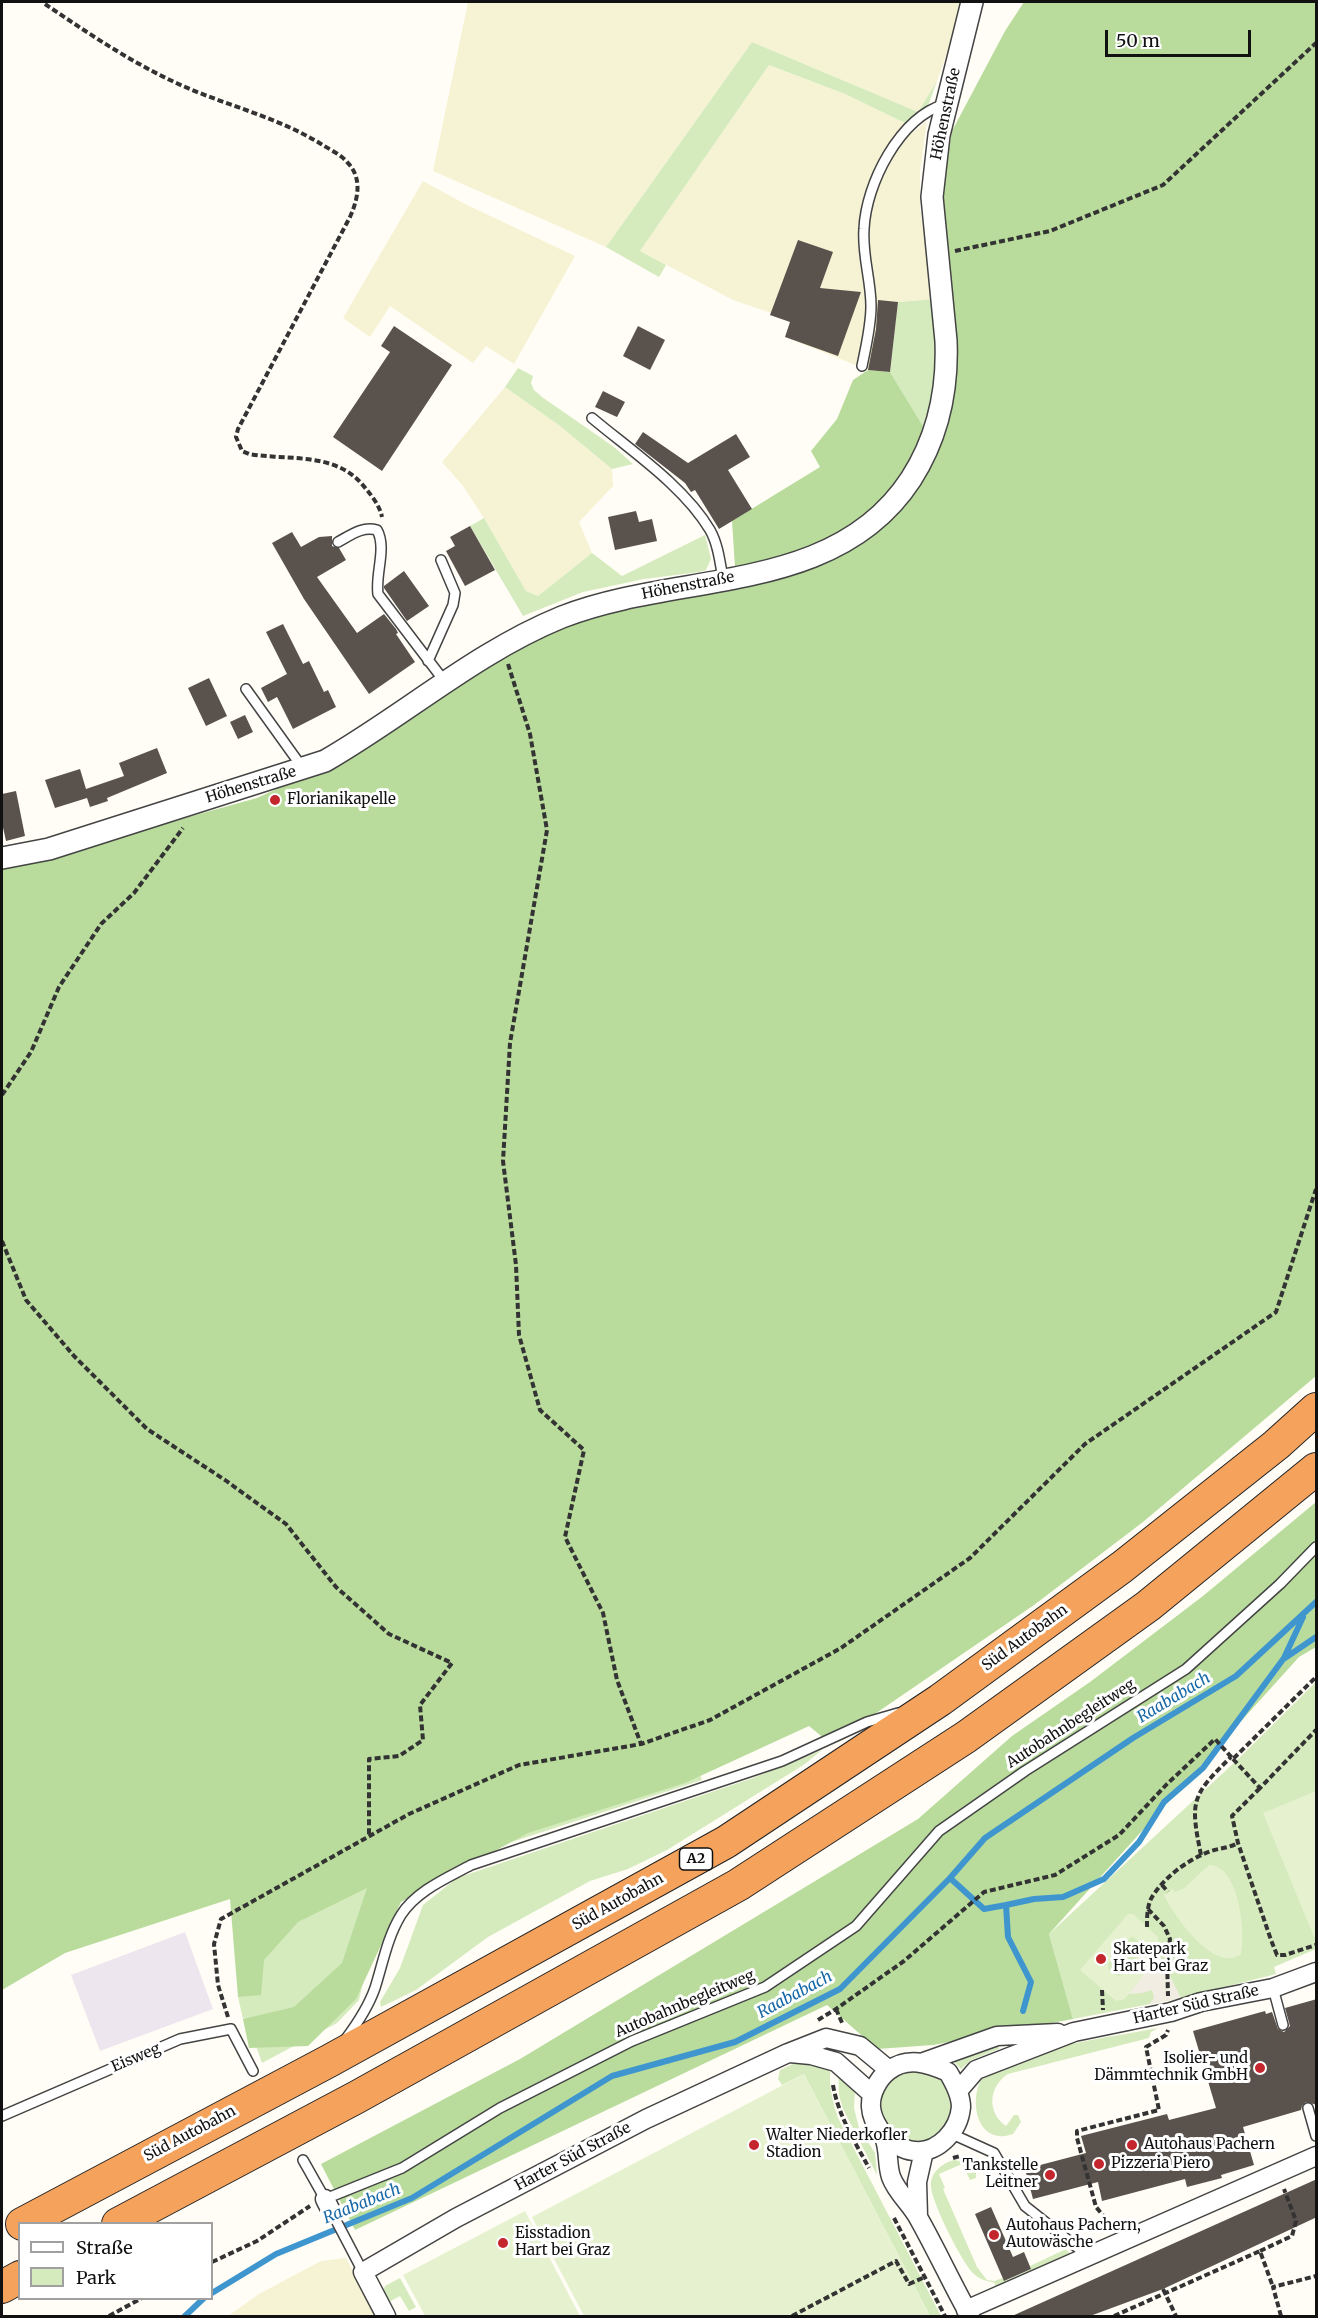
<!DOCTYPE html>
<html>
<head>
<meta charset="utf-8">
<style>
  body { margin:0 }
  #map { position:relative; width:1318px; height:2318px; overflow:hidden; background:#fffdf5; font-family:Merriweather,serif }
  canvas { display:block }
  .frame { position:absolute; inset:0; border:3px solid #111; pointer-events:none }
  .legend { position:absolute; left:18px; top:2222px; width:195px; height:78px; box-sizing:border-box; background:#fff; border:2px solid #a0a0a0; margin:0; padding:8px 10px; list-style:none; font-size:18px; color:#111 }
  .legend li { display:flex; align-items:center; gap:12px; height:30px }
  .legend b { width:30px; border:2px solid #a0a0a0 }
  .scale { position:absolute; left:1105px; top:30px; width:146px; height:27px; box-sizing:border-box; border:3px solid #111; border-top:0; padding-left:8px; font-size:18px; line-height:21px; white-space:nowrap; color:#111; -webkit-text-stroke:4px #fff; paint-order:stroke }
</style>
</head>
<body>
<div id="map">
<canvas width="1318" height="2318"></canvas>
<div class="frame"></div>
<ul class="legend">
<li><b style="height:8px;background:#fff"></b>Straße</li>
<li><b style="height:16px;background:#d5ebbd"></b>Park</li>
</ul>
<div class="scale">50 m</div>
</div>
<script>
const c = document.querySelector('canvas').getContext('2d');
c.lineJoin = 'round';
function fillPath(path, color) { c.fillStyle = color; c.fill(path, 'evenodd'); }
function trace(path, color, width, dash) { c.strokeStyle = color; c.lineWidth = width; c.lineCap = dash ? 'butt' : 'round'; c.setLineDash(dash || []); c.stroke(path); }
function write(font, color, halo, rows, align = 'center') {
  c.font = font + ' Merriweather,serif'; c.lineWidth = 6; c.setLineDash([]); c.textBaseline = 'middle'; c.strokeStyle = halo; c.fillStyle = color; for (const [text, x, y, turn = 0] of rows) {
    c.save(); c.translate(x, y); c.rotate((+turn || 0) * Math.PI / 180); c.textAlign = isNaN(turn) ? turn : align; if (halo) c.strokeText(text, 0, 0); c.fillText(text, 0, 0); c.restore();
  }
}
const industrial = new Path2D(`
  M185 1932 213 2009 100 2051 71 1975Z`);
const farmland = new Path2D(`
  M468 2H965L937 81 918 112 752 42 606 247 433 171Z
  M769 65 845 94 909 125 891 157 902 141 927 121 920 171V210L936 299 898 302 890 372 868 370 785 337 790 322 770 315 771 313 733 300 640 251Z
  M423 181 465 204 575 256 514 364 486 346 473 363 390 306 370 337 343 318Z
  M505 387 560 426 612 469 613 486 579 522 592 553 538 596 526 591 484 518 463 486 442 462Z
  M346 2258 377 2316H228L259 2294 321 2261Z`);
const green = new Path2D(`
  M752 42 918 112 937 81 928 106 909 125 845 94 769 65 640 251 666 265 659 277 606 247Z
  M936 299 942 358 926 431 890 372 898 302Z
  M518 368 533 376 531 383 534 390 542 397 614 447 633 464 612 469 560 426 505 387Z
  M484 518 526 591 538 596 592 553 622 576 705 535 711 559 706 570 699 572 644 579 583 592 523 616 470 526Z
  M1316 1682V1949L1274 1967 1276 1974 1181 1998 1073 2019 1049 1934 1235 1762Z
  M687 1735 702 1780 478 1853 400 1899 366 1969 359 2000 337 2023 262 2063 246 2018 243 2019 238 1997 242 1996 243 1927Z
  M822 1750 805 1764 667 1850 628 1869 590 1881 488 1937 416 1990 381 2007 380 2002 400 1968 423 1905 457 1878 753 1778Z
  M1158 2028 1151 2032 1149 2038 1008 2074C988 2087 987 2113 1006 2126L1014 2115H1018L1021 2122 1013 2134C1009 2135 1003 2137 999 2136 971 2133 969 2084 990 2069 997 2065 1008 2063 1015 2060 1061 2043 1111 2037 1158 2028Z
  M999 2045V2049L971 2060 961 2069 954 2062 977 2050Z
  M818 2060 831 2063C828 2084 832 2099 838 2118L941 2316H930L804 2074 782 2085 778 2079 780 2070 795 2063Z
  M838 2067 855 2090 854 2108 859 2128 875 2153 877 2175 843 2109 839 2095Z
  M881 2105a36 36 0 1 1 72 0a36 36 0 1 1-72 0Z
  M954 2160 964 2162 976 2169V2178L970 2180 962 2164 939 2174 945 2188 943 2189 977 2267 987 2280 994 2281 1003 2278 1005 2281 1031 2269 1030 2266 1066 2249 1070 2254 1000 2285 995 2286V2283C987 2281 980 2280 974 2274 962 2263 931 2201 931 2186 930 2172 943 2163 954 2160Z
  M400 2278 416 2307 409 2311 400 2296 387 2303 382 2294 385 2286Z`);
const forest = new Path2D(`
  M1024 2H1316V1376L1143 1522 1034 1605 831 1744 809 1726 685 1783 528 1833 401 1902 356 1999 308 2046 249 2048 243 2019 294 2007 342 1963 367 1888 298 1922 264 1960 261 1995 238 1997 230 1899 65 1953 2 1990V863L51 855 257 798 325 767 563 618 833 558 882 528 910 499 927 474 944 438 951 414 955 379 941 192 952 131 1005 31Z
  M868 370 890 372 926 431C921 442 917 455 910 465 865 532 811 552 735 567L732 521 820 467 811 451 837 419 853 380Z
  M1316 1502V1647L1299 1657 1049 1934 1073 2019 933 2045 877 2049 827 2005 355 2230 321 2164 520 2059 918 1819 1012 1736 1090 1682 1203 1596Z`);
const pitch = new Path2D(`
  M1316 1791V1936L1314 1937 1263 1813Z
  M1209 1865C1239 1865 1246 1932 1241 1954 1214 1974 1174 1916 1164 1895L1172 1889 1175 1892 1183 1889Z
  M1128 1914H1133L1158 1937 1159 1954 1125 1999 1116 2001 1080 1970ZM1132 1936 1144 1946 1122 1975 1118 1976 1109 1970 1108 1964Z
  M804 2074 930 2316H584L532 2217Z
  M525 2211 580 2316H425L403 2275Z`);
const plaza = new Path2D(`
  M1159 1954 1181 1998 1149 2004 1154 1998 1152 1990 1142 1993 1129 1994Z`);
const stream = new Path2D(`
  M1285 1658 1316 1637
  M950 1878 984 1909 1006 1905 1008 1937 1031 1982 1023 2011
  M1006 1905 1034 1899 1063 1897 1104 1879 1139 1842 1164 1802 1203 1768 1284 1658 1303 1617
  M212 2293 276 2254 412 2198 612 2076 735 2042 840 1989 950 1878 985 1838 1133 1738 1236 1676 1316 1602
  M185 2316 204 2298`);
const building = new Path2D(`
  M798 240 833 252 820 288 861 292 838 356 785 337 790 322 770 315Z
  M878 300 898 302 890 372 868 370 876 329Z
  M394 326 452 365 382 471 333 437 390 352 381 346Z
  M638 326 665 340 650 370 623 356Z
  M603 391 625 402 617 417 595 407Z
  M643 432 688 463 736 434 750 457 728 470 752 509 719 529 695 490 691 492 685 483 635 444Z
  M636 511 639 522 652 519 657 541 615 550 608 517Z
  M470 526 495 570 465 586 446 551 455 546 450 537Z
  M292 532 301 547 319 537 332 536V546L339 548 346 560 317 577 357 633 384 614 396 629 398 633 396 634 415 662 369 694 304 599 272 543Z
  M404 571 429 606 407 621 384 588V586Z
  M283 624 303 664 309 661 324 692 328 690 336 707 293 729 277 697 268 702 261 688 287 674 266 632Z
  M209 678 227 716 206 726 188 688Z
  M245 715 253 732 238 739 230 722Z
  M157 748 167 773 107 798 108 801 90 807 87 798 55 808 45 780 80 769 86 789 124 776 119 763Z
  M16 791 25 836 6 841 2 823V794Z
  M1317 1999V2105L1306 2102 1302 2106 1301 2110 1243 2127 1254 2165 1221 2175 1222 2178 1187 2187 1185 2179 1102 2201 1098 2182 1033 2199 1025 2169 1086 2153 1081 2136 1167 2114 1169 2120 1216 2108 1193 2031 1265 2011 1266 2014 1272 2012 1278 2029 1284 2032 1290 2026 1285 2008Z
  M1317 2179V2217L1163 2289 1090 2316H1012Z
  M991 2207 1013 2257 1024 2252 1031 2269 1004 2281 975 2214Z`);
const path = new Path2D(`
  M45 4C85 31 126 59 170 80 219 104 274 115 321 144 329 149 340 154 347 162 363 178 358 199 350 217L238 429 236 437 242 451 249 454C291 461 338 451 366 489 373 497 380 507 382 517
  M955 251 1050 231 1163 185 1316 43
  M508 664 530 734 547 830 510 1043 503 1161 516 1265 519 1335 540 1410 584 1450 565 1537 603 1613 617 1680 641 1744
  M2 1095 31 1052 59 987 101 924 134 893 183 828
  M2 1241 26 1300 74 1356 147 1429 225 1480 286 1524 336 1587 389 1634 452 1663 420 1705 423 1740 399 1756 369 1759V1837
  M1233 1759 1260 1788 1316 1730
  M1260 1788 1232 1816 1238 1843 1271 1940 1277 1955H1285L1316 1945
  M1201 1855C1190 1801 1191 1796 1231 1757
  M1162 1885 1168 1892
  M1148 1909 1164 1926 1170 1939 1167 1959 1168 1996
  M1147 1927C1147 1916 1147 1903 1154 1894 1167 1875 1189 1859 1211 1851 1220 1848 1229 1848 1238 1843
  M1102 1990 1103 2010
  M836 2009 843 2025
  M228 2017 218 1985 214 1944 221 1919 409 1814 519 1765 641 1744 710 1720 841 1648 970 1558 1085 1444 1276 1312 1316 1189
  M818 2020 836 2009 904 1961 984 1892 1055 1875 1119 1835 1167 1784 1215 1739 1233 1759 1316 1677
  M833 2085C838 2115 855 2142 869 2168
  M953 2158 960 2156 974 2165 981 2161
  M894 2218 945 2316
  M1112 2226 1096 2207 1077 2138V2131L1159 2110 1146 2047 1166 2035 1168 2030
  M1260 2251 1292 2236 1296 2221 1284 2189
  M212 2262 257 2241 310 2206
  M1163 2289 1176 2316
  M109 2316 142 2298
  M792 2316 896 2261 909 2284 925 2277
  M1019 2316H1020
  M1114 2316 1260 2251 1273 2287
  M1281 2316 1273 2287 1316 2276`);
const service = new Path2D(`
  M862 366C866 346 871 326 871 306 871 280 862 255 864 229 866 184 899 118 945 104
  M592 418C630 450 684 486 710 530 718 544 720 562 723 579
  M338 542C351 535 362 526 377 530 387 548 375 574 378 594L445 682
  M428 661 453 605 455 593 441 560
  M246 689 302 767
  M1273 1988 1283 2025
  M345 2040C357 2024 368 2008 375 1988 383 1963 387 1938 401 1915 416 1891 447 1878 471 1865L782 1761 867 1722 898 1713
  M1308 2108 1316 2136
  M2 2116 180 2039 231 2029 253 2071
  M952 2134 994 2153 1025 2206 1088 2256
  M303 2160 325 2199 402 2168 500 2108 632 2041 765 1987 856 1926 939 1831 1025 1771 1186 1669 1280 1584 1316 1547
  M330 2209 363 2272`);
const minor = new Path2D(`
  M790 2053 811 2055 836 2062 872 2094
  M924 2062 997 2036 1058 2033
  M958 2091 976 2070 1074 2032 1171 2012 1201 2002 1273 1988 1316 1972
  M885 2139C893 2143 905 2151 915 2151 939 2153 959 2130 961 2107 961 2095 954 2082 948 2072 928 2063 907 2056 888 2071 878 2079 870 2094 871 2107 872 2123 881 2128 885 2140 889 2152 887 2165 891 2177 897 2193 911 2204 919 2219 937 2251 952 2284 970 2316
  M325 2199 330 2209
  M918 2216 917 2182 924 2151
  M966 2310 1316 2156
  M386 2316 363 2272 456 2218 646 2119 788 2053 826 2038 860 2046 889 2070`);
const tertiary = new Path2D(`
  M2 858 49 849 325 761C405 715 476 652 562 617 678 571 835 596 911 479 938 437 948 390 946 341L932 197 939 135 972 2`);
const motorway = new Path2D(`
  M22 2224 329 2061 726 1842 940 1700 1122 1567 1276 1445 1316 1409
  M118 2224 357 2097 738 1885 966 1737 1148 1606 1316 1469
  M2 2287 20 2277`);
const markers = [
  [275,800,6,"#c4262e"],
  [1101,1959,6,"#c4262e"],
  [1260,2068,6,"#c4262e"],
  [754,2145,6,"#c4262e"],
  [1132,2145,6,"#c4262e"],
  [1099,2164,6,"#c4262e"],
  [1050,2175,6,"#c4262e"],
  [994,2235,6,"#c4262e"],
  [503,2243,6,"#c4262e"]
];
const shields = [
  [696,1859,33]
];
const shieldNames = [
  ["A2",696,1859]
];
const streetNames = [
  ["Höhenstraße",946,114,-78],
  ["Höhenstraße",688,586,-11],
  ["Höhenstraße",251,785,-17],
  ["Süd Autobahn",1025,1638,-36],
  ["Autobahnbegleitweg",1071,1724,-33],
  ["Süd Autobahn",618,1902,-29],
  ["Autobahnbegleitweg",685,2004,-23],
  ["Harter Süd Straße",1196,2005,-13],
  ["Eisweg",136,2058,-23],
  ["Süd Autobahn",190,2134,-28],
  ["Harter Süd Straße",573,2157,-28]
];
const poiNames = [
  ["Florianikapelle",287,800],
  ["Skatepark",1113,1950],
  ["Hart bei Graz",1113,1967],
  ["Isolier- und",1248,2059,"right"],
  ["Dämmtechnik GmbH",1248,2076,"right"],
  ["Walter Niederkofler",766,2136],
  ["Stadion",766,2153],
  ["Autohaus Pachern",1144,2145],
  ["Pizzeria Piero",1111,2164],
  ["Tankstelle",1038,2166,"right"],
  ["Leitner",1038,2183,"right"],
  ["Autohaus Pachern,",1006,2226],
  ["Autowäsche",1006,2243],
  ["Eisstadion",515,2234],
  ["Hart bei Graz",515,2251]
];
const waterNames = [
  ["Raababach",1174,1698,-31],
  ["Raababach",795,1995,-28],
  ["Raababach",362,2204,-22]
];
fillPath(industrial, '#eee6ef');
fillPath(farmland, '#f6f3d4');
fillPath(green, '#d5ebbd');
fillPath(forest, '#b9dc9c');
fillPath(pitch, '#e6f2cf');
fillPath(plaza, '#f1ede2');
trace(stream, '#3f96cf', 6);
fillPath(building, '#5a524d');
trace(service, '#444', 12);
trace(minor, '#444', 21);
trace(tertiary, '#444', 24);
trace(motorway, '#222', 34);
trace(path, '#333', 4, [6, 3]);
trace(service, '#fff', 9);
trace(minor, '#fff', 18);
trace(tertiary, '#fff', 21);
trace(motorway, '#f5a25d', 32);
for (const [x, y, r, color] of markers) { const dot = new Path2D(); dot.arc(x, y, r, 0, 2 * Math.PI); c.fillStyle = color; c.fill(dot); trace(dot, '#fff', 2); }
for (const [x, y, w] of shields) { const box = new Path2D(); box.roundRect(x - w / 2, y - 11, w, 22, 4.5); c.fillStyle = '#fff'; c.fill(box); trace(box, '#111', 1.5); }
write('bold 14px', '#111', null, shieldNames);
write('15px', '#111', '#fff', streetNames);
write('15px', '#111', '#fff', poiNames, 'left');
write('italic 16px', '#1768a6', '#fff', waterNames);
</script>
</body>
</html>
